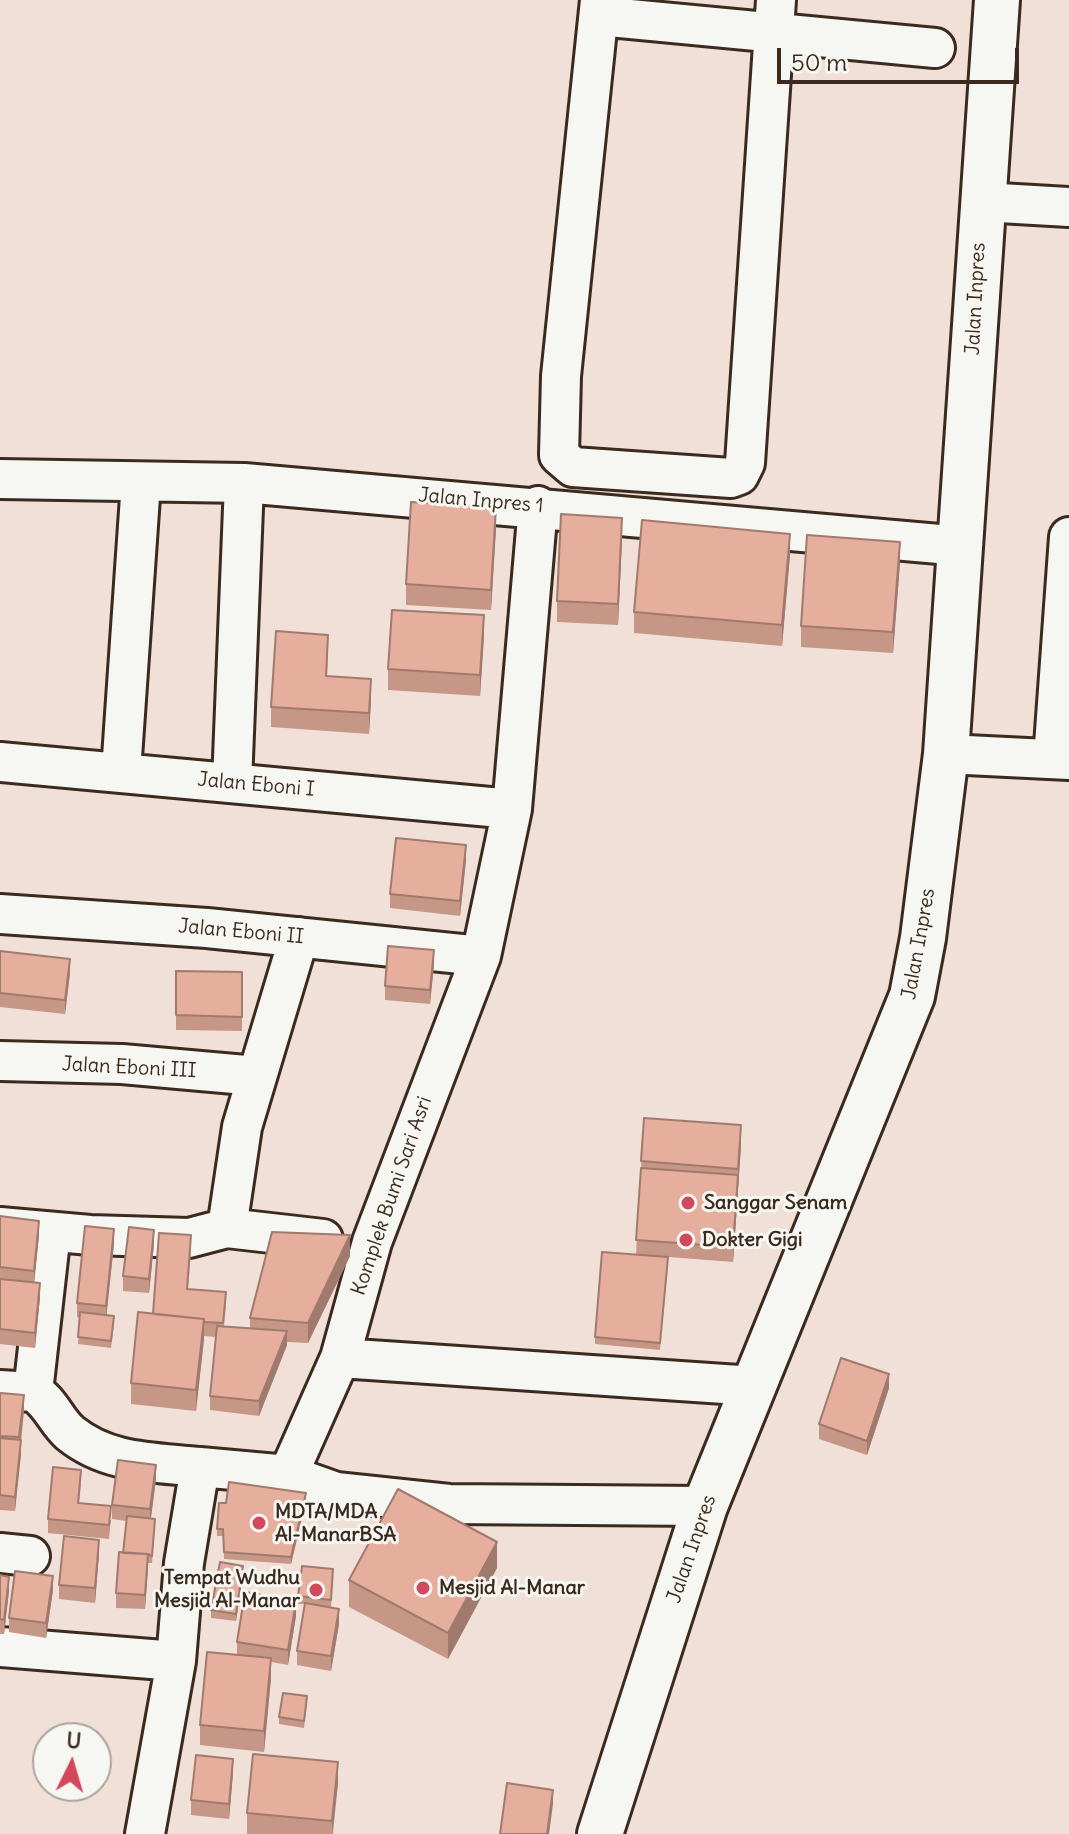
<!DOCTYPE html>
<html>
<head>
<meta charset="utf-8">
<style>
  body { margin:0 }
  #map { position:relative; width:1069px; height:1834px; overflow:hidden; background:#f1e0d8; font-family:Delius,sans-serif }
  canvas { display:block }
  .north { position:absolute; left:32px; top:1722px; width:80px; height:80px; box-sizing:border-box; background:#f6f6f2; border:2px solid #aba49d; border-radius:50%; rotate:5deg; font-size:22px; font-weight:700; line-height:32px; text-align:center; color:#3b2a1e }
  .north::after { content:''; display:block; margin:auto; width:28px; height:36px; background:#d1495b; clip-path:polygon(50% 0,100% 100%,50% 72%,0 100%) }
  .scale { position:absolute; left:777px; top:48px; width:242px; height:36px; box-sizing:border-box; border:4px solid #3b2a1e; border-top:0; padding-left:10px; font-size:24px; line-height:28px; white-space:nowrap; color:#3b2a1e; -webkit-text-stroke:6px #f6f6f2; paint-order:stroke }
</style>
</head>
<body>
<div id="map">
<canvas width="1069" height="1834"></canvas>
<div class="north">U</div>
<div class="scale">50 m</div>
</div>
<script>
const c = document.querySelector('canvas').getContext('2d');
c.lineJoin = 'round';
function trace(path, color, width, dash) { c.strokeStyle = color; c.lineWidth = width; c.lineCap = dash ? 'butt' : 'round'; c.setLineDash(dash || []); c.stroke(path); }
function fillPath(path, color) { c.fillStyle = color; c.fill(path, 'evenodd'); }
function write(font, color, halo, rows, align = 'center') {
  c.font = font + ' Delius,sans-serif'; c.lineWidth = 6; c.setLineDash([]); c.textBaseline = 'middle'; c.strokeStyle = halo; c.fillStyle = color; for (const [text, x, y, turn = 0] of rows) {
    c.save(); c.translate(x, y); c.rotate((+turn || 0) * Math.PI / 180); c.textAlign = isNaN(turn) ? turn : align; if (halo) c.strokeText(text, 0, 0); c.fillText(text, 0, 0); c.restore();
  }
}
const street = new Path2D(`
  M600 0 561 376 559 455 573 467 731 478 739 475 745 463 776 0
  M599 16 935 48
  M982 202 1069 207
  M0 479 244 483 962 546
  M946 754 1069 760
  M1053 759 1069 537
  M0 762 512 809
  M121 772 141 482
  M232 783 244 483
  M0 914 207 928 481 956
  M0 1061 122 1064 257 1076
  M0 1227 90 1235 189 1238 227 1228 323 1239
  M227 1228 242 1127 299 937
  M51 1232 33 1392C50 1401 56 1421 70 1433 108 1464 154 1462 200 1467
  M340 1358 754 1386
  M0 1390 33 1392
  M288 1475 336 1492 449 1504 705 1506
  M0 1553 30 1556
  M0 1647 176 1661 184 1563 200 1467 288 1475 340 1358 372 1242 481 956 512 809 538 506
  M145 1834 176 1661`);
const secondary = new Path2D(`
  M600 1834 705 1506 912 996 923 938 946 754 997 0`);
const wall = new Path2D(`
  M496 528 491 610 406 605V584Z
  M622 539 618 625 557 622V601Z
  M790 555 782 646 634 633V612Z
  M900 563 893 653 801 647V626Z
  M484 636 480 696 388 690V669Z
  M328 655 327 676 371 700 369 734 271 727V707Z
  M466 860 460 916 390 908V894Z
  M0 951 70 973 65 1014 0 1007Z
  M434 964 430 1004 385 1000V986Z
  M176 971 242 972V1031L176 1030Z
  M644 1118 741 1146 733 1262 656 1256 668 1265 660 1350 595 1344V1337L636 1254Z
  M0 1216 39 1235 34 1282 40 1297 35 1348 0 1344Z
  M114 1244 106 1315 114 1323 111 1348 78 1344 80 1318 77 1317V1303Z
  M154 1244 149 1293 123 1291V1276Z
  M191 1250 188 1289 226 1306 224 1326 250 1328V1318L350 1256 308 1343 287 1342V1345L259 1416 210 1410V1396L216 1337 204 1336 196 1411 131 1404V1383L153 1314Z
  M889 1388 867 1455 819 1439V1424Z
  M0 1393 24 1410 15 1511 0 1510Z
  M156 1479 151 1518 155 1526 152 1563H148L145 1609 116 1608V1593L123 1553 126 1521 112 1519V1505Z
  M81 1484 79 1503 111 1520 109 1539 48 1533V1519Z
  M306 1501 291 1564 224 1559 223 1536H217V1529L226 1503Z
  M99 1554 95 1603 59 1599V1585Z
  M497 1568 448 1659 349 1607V1580Z
  M243 1574 236 1621 211 1618V1610Z
  M0 1575 9 1591 4 1634H0Z
  M333 1576 331 1607 321 1606 339 1624 331 1671 297 1665V1651L305 1604H298V1596Z
  M53 1590 46 1638 9 1632V1618Z
  M296 1616 288 1665 271 1662V1678L264 1752 200 1745V1725L237 1654V1642Z
  M307 1704 304 1728 279 1724V1717Z
  M233 1773 229 1819 191 1815V1800Z
  M338 1783 333 1834H247V1813Z`);
const shadedWall = new Path2D(`
  M496 507V528L491 610V590Z
  M622 518V539L618 625V604Z
  M790 534V555L782 646V625Z
  M900 542V563L893 653V632Z
  M484 615V636L480 696V675Z
  M371 679V700L369 734V713Z
  M466 845V860L460 916V901Z
  M434 950V964L430 1004V990Z
  M70 959V973L65 1014V1000Z
  M741 1125V1146L738 1189V1169Z
  M738 1175V1189L733 1262V1247Z
  M39 1221V1235L34 1285V1271Z
  M114 1229V1244L106 1320V1306Z
  M154 1230V1244L149 1293V1279Z
  M350 1235V1256L308 1343V1323Z
  M40 1283V1297L35 1348V1333Z
  M204 1319V1340L196 1411V1390Z
  M287 1331V1345L259 1416V1401Z
  M889 1374V1388L867 1455V1441Z
  M24 1395V1410L19 1452V1437Z
  M21 1440V1455L15 1511V1497Z
  M156 1465V1479L150 1524V1509Z
  M306 1493V1501L291 1564V1557Z
  M99 1540V1554L95 1603V1588Z
  M497 1542V1568L448 1659V1633Z
  M148 1554V1569L145 1609V1595Z
  M243 1566V1574L236 1621V1614Z
  M53 1576V1590L46 1638V1623Z
  M9 1577V1591L4 1634V1620Z
  M296 1601V1616L288 1665V1650Z
  M339 1609V1624L331 1671V1656Z
  M271 1658V1678L264 1752V1731Z
  M233 1759V1773L229 1819V1804Z
  M338 1762V1783L332 1834V1821Z
  M553 1790V1804L549 1834H547Z`);
const building = new Path2D(`
  M411 502 496 507 491 590 406 584Z
  M561 514 622 518 618 604 557 601Z
  M642 520 790 534 782 625 634 612Z
  M807 535 900 542 893 632 801 626Z
  M392 610 484 615 480 675 388 669Z
  M276 631 328 635 326 676 371 679 369 713 271 707Z
  M396 838 466 845 460 901 390 894Z
  M388 946 434 950 430 990 385 986Z
  M0 951 70 959 65 1000 0 993Z
  M176 971 242 972V1017L176 1015Z
  M644 1118 741 1125 738 1169 641 1161Z
  M641 1168 738 1175 733 1247 636 1240Z
  M0 1216 39 1221 34 1271 0 1267Z
  M85 1226 114 1229 106 1306 77 1303Z
  M129 1227 154 1230 149 1279 123 1276Z
  M272 1232 350 1235 308 1323 250 1318Z
  M159 1233 191 1235 187 1289 226 1292 223 1323 204 1322V1319L153 1314Z
  M602 1252 668 1257 660 1343 595 1337Z
  M0 1279 40 1283 35 1333 0 1329Z
  M80 1312 114 1316 111 1341 78 1337Z
  M138 1312 204 1319 196 1390 131 1383Z
  M217 1326 287 1331 259 1401 210 1396Z
  M841 1358 889 1374 867 1441 819 1424Z
  M0 1393 24 1395 19 1437 0 1436Z
  M0 1438 21 1440 15 1497 0 1495Z
  M118 1460 156 1465 150 1509 112 1505Z
  M53 1467 81 1470 78 1503 111 1506 109 1525 48 1519Z
  M229 1482 306 1493 291 1557 224 1552 223 1529H217L219 1503H226Z
  M398 1489 497 1542 448 1633 349 1580Z
  M127 1516 155 1519 152 1556 148 1554 123 1553Z
  M64 1536 99 1540 95 1588 59 1585Z
  M119 1552 148 1554 145 1595 116 1593Z
  M220 1562 243 1566 236 1614 211 1610Z
  M302 1566 333 1569 331 1600 298 1596Z
  M15 1571 53 1576 46 1623 9 1618Z
  M0 1575 9 1577 4 1620 0 1619Z
  M245 1592 296 1601 288 1650 237 1642Z
  M305 1603 339 1609 331 1656 297 1651Z
  M207 1652 271 1658 264 1731 200 1725Z
  M283 1693 307 1696 304 1721 279 1717Z
  M253 1754 338 1762 332 1821 247 1813Z
  M196 1755 233 1759 229 1804 191 1800Z
  M507 1783 553 1790 547 1834H500Z`);
const markers = [
  [688,1203,8,"#d1495b"],
  [686,1240,8,"#d1495b"],
  [259,1523,8,"#d1495b"],
  [423,1588,8,"#d1495b"],
  [316,1590,8,"#d1495b"]
];
const streetNames = [
  ["Jalan Inpres",976,299,-87],
  ["Jalan Inpres 1",481,501,5],
  ["Jalan Eboni I",256,785,5],
  ["Jalan Eboni II",241,932,5],
  ["Jalan Inpres",919,944,-80],
  ["Jalan Eboni III",129,1068,3],
  ["Komplek Bumi Sari Asri",392,1196,-71],
  ["Jalan Inpres",692,1549,-71]
];
const poiNames = [
  ["Sanggar Senam",704,1203],
  ["Dokter Gigi",702,1240],
  ["MDTA/MDA",275,1512],
  ["Al-ManarBSA",275,1535],
  ["Tempat Wudhu",300,1578,"right"],
  ["Mesjid Al-Manar",300,1601,"right"],
  ["Mesjid Al-Manar",439,1588]
];
trace(street, '#3b2a1e', 44);
trace(secondary, '#3b2a1e', 50);
trace(street, '#f6f6f2', 38);
trace(secondary, '#f6f6f2', 44);
fillPath(wall, '#c69687');
fillPath(shadedWall, '#a17a6e');
fillPath(building, '#e6ae9d');
trace(building, '#a17a6e', 2);
for (const [x, y, r, color] of markers) { const dot = new Path2D(); dot.arc(x, y, r, 0, 2 * Math.PI); c.fillStyle = color; c.fill(dot); trace(dot, '#f6f6f2', 3); }
write('20px', '#3b2a1e', '#f6f6f2', streetNames);
write('bold 20px', '#3b2a1e', '#f6f6f2', poiNames, 'left');
</script>
</body>
</html>
